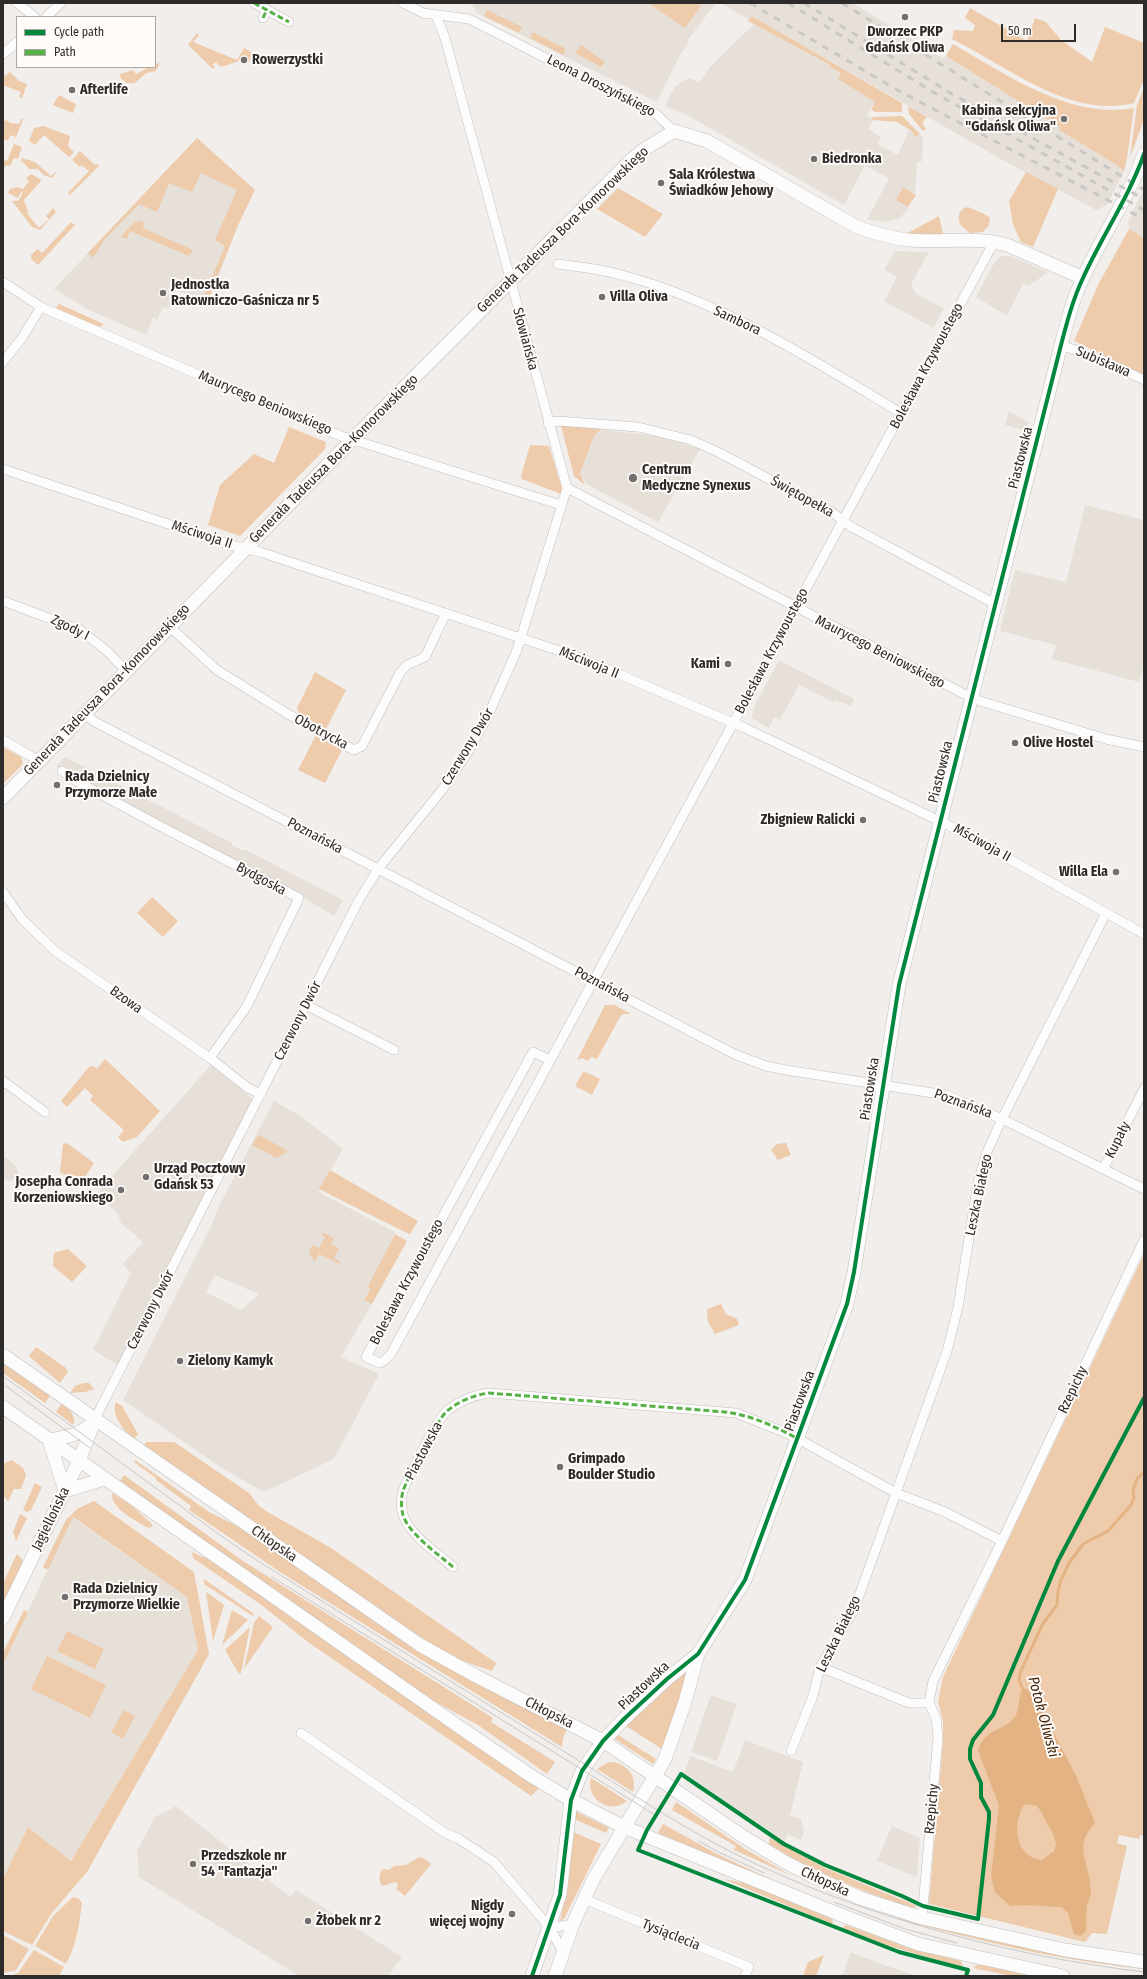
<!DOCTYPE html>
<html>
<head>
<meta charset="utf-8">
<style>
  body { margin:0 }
  #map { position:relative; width:1147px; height:1979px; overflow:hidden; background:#f1eeeb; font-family:"Fira Sans Condensed",sans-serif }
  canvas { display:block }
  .frame { position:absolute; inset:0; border:4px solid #2e2c2a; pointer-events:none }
  .legend { position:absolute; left:16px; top:16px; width:140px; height:52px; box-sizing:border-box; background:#fffbf9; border:1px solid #aba8a6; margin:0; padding:5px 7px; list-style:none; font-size:12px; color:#2e2c2a }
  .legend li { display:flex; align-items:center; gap:8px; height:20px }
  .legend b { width:20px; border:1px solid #aba8a6 }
  .scale { position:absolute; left:1001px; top:24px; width:75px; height:18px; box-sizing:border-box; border:2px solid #2e2c2a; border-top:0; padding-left:5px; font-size:12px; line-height:14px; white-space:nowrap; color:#2e2c2a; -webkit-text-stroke:3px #fffbf9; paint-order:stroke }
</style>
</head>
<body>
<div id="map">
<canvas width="1147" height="1979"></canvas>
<div class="frame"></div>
<ul class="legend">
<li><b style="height:5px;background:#00873e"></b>Cycle path</li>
<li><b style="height:5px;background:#56b246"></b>Path</li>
</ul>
<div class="scale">50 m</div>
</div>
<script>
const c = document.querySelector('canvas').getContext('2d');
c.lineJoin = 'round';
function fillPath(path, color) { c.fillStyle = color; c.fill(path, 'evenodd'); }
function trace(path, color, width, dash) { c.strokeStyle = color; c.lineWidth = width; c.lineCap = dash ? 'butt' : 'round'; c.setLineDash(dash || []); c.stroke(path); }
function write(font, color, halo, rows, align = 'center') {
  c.font = font + ' "Fira Sans Condensed",sans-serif'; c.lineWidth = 4; c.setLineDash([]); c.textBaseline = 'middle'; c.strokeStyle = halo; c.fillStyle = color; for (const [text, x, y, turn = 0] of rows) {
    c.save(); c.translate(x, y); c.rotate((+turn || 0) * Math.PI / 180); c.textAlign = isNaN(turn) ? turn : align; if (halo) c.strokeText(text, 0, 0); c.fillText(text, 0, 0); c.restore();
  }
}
const built = new Path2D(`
  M471 3H714L715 4 687 41 689 42 680 55 657 102 477 13Z
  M721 3H852L944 59 946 56 1038 113 1061 127 1059 130 1115 164 1124 171 1107 205 1096 210 999 158 752 16 749 20Z
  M754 24 830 65V66L841 73 838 79 875 102 867 115 874 119 868 129 881 137 878 144 898 155 909 129 912 131 915 137 920 134 923 139V145L922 161 917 163 915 194 903 187 896 200 908 207V209L899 219 884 222 867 219 889 179 865 165 844 205 687 115 665 106 674 88 683 81 691 78 699 83 710 67Z
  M197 138 255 190 238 225 208 302 176 291 168 309 163 307 157 320 153 318 146 335 87 309 54 289Z
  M1144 188V238L1129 229 1128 222Z
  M895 251 929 252 911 284 916 294 944 308 933 328 884 301 897 277 884 270Z
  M1001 256H1010L1048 272 1029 286 1023 283 1007 316 976 297 993 265Z
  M1009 411 1029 423 1027 431 1005 425Z
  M603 430 658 436 700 449 658 522 586 484 580 473 594 436Z
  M1085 505 1144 520V663L1139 682 1052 659 1056 645 1000 631 1015 570 1066 582Z
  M779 660 854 699 851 706 835 700 833 702 799 685 780 720 774 717 769 728 752 718 754 707Z
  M65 757 232 843V845L241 850H246L343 900 334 916 301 896 136 811 56 766Z
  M211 1065 253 1099 118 1365 93 1350 131 1273 123 1264 143 1242 121 1223 118 1214 97 1193Z
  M274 1101 302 1117 343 1149 318 1192 395 1232 364 1300 372 1304 341 1357 379 1374 334 1459 264 1492 222 1468 123 1400 212 1224 218 1208ZM215 1275 256 1293 258 1295 241 1310 206 1292Z
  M3 1156 14 1164 18 1171V1176L13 1179 9 1181 3 1177Z
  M72 1517 187 1597 198 1650 71 1861 28 1827 3 1879V1665Z
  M711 1695 737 1704 717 1761 691 1752Z
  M745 1740 803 1762 790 1816 801 1819 804 1832 801 1840 787 1834 785 1841 684 1773 690 1756 733 1772Z
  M176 1806 290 1897 296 1890 402 1957 388 1976H299L139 1877 137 1851 155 1817Z
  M892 1826 920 1838 917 1877 877 1861Z
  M851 1952 884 1965 917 1976H842Z`);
const green = new Path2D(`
  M652 3H697L701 6 685 28 651 5Z
  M970 8 1027 41 1035 18 1046 22 1061 40 1092 62 1105 27 1144 43V79L1134 103C1068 119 1008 66 952 39L954 30 973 31 975 25 965 18Z
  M487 10 522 27 519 33 484 16Z
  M752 16 902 103V112H876L871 110 875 102 838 79 841 73 829 66 830 65 748 21Z
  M533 32 566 49 563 55 530 38Z
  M197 33 199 35 193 42 237 60 244 48 253 53 251 60 246 64 239 61 221 67 216 62 212 65 215 67 213 69 188 45Z
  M953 44C1005 74 1071 120 1134 108L1127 158 1124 171 1115 164 1059 130 1060 127 946 56Z
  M581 45 605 62 601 67 575 53Z
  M160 63 156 71 146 73 135 83H127L121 79 120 74 133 70 136 74 146 69V67H155L156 64Z
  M10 72 19 81 27 84 22 98 19 97 21 92 3 85V77Z
  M1144 87V119L1130 158 1137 105Z
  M59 95 76 104 73 113 53 105Z
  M908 106 927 117 922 123 926 129 923 131 909 114Z
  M902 116 920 134 915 137 912 131 897 122 873 120 872 118 873 117Z
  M21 119H23L16 137 10 135 8 141 3 139V122L7 120 10 123 19 124Z
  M43 126 70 136 68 146 74 152 69 157 44 135 35 145 29 141 34 128Z
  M197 138 255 190 238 225 210 296 205 294 225 246 215 240 237 190 201 173 192 192 169 183 157 212 139 204 104 240 93 258 88 253Z
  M14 144 22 147 18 159 14 158 10 166 6 165 3 172V160L7 161Z
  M80 151 95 165 97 164 99 166 70 195 68 193 89 171 81 165 80 167 72 160Z
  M22 158 35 162 51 176 58 170 52 178 44 175 38 169H29L21 160Z
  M1026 172 1058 189 1033 247 1021 242 1013 224 1009 201Z
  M31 174 42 180 24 200 28 212 27 213 39 228 49 219 46 216 53 208 56 212 40 230 32 227 12 201H18L22 195V190L18 198 8 193 10 189 17 187 23 189 29 181 26 178Z
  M903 187 916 195 908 207 896 200Z
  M618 188 663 214 645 237 597 209Z
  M968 207 986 215 990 218 989 225 983 232 970 233 961 226C957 218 958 209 968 207Z
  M939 216 943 234 904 235Z
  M140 221 144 223 143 228 193 250 192 254 190 253 189 256 130 231 127 239 120 237 135 222Z
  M71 222 76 226H74L38 265 31 259V255L37 249 42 253Z
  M1129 229 1144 238V375L1074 341 1098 285Z
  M59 304 104 324 99 327 56 308Z
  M561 426 603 428 594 436 580 473 585 485 574 476Z
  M289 427 326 442 325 449 240 536 208 525 220 485 254 454 274 463Z
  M530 445 549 446 562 489 561 494 522 479 521 476Z
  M315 672 346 690 326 729 299 714 297 708Z
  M316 735 342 750 325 783 298 770Z
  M3 747 21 757 23 764 3 784Z
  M152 897 178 921 163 937 137 913Z
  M605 1005H614L631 1014H623L620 1017 597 1059 591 1057 588 1061 582 1058 577 1060Z
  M105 1059 160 1111 137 1137 123 1142 118 1137 124 1130 90 1100 93 1096 85 1088 67 1107 61 1101 89 1067 93 1066 97 1069Z
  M583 1072 588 1073 600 1079 592 1095 575 1086Z
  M258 1135 261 1136 288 1151 277 1158 252 1145Z
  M67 1143 94 1163 85 1177 62 1174 60 1171 63 1144Z
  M786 1143 791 1155 778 1160 771 1150 777 1144Z
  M330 1170 418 1221 410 1234 407 1233 319 1189Z
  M324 1233 334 1238 331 1244 339 1249 334 1258 341 1262 340 1264 319 1254 315 1261 309 1254 312 1245 319 1248 325 1237 320 1234Z
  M395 1234 407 1241 372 1304 364 1300 370 1289 368 1286Z
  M68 1249 87 1266 72 1282 53 1266 54 1253Z
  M1144 1254V1836L1140 1835 1139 1839 1119 1835 1117 1843 1127 1846 1107 1934 1092 1933 1085 1942 929 1904 943 1742V1721L938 1702 943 1677Z
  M721 1304 726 1314 737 1319 739 1325 715 1334 708 1322 707 1309Z
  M36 1347 66 1368 68 1372 60 1383 29 1356Z
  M3 1363 50 1396 45 1403 3 1373Z
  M84 1383H89L94 1389 85 1392 70 1393 75 1386Z
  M116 1402 122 1406 138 1434 134 1439C125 1432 110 1414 116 1402Z
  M62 1403C69 1409 77 1416 73 1425L56 1412Z
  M146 1442H174L249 1493 259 1506 266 1511 331 1548 496 1663 492 1671 454 1658 445 1652 399 1623 144 1445Z
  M12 1460 23 1468 26 1475 21 1489H14L8 1501 3 1495V1464Z
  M135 1460 209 1512 241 1528 416 1649 567 1729 563 1738 562 1747 280 1572 189 1510 191 1506 156 1480V1478L134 1462Z
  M124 1475 243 1561 493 1718 491 1722 555 1762 547 1774 478 1725 432 1700 386 1669 120 1481Z
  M35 1483 42 1487 31 1510 27 1512 23 1510Z
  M112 1493 131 1505 153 1525 150 1528 146 1527C134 1519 111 1509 112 1493Z
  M94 1501 194 1572 209 1654 87 1872 51 1914 32 1945 3 1931V1879L28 1827 71 1861 198 1650 187 1597 73 1517 48 1570 43 1567 67 1518H68L77 1509Z
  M20 1514 27 1518 16 1541 13 1532Z
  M192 1552 214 1562 539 1788 531 1796 308 1642 260 1604 193 1558Z
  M17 1554 22 1559V1563L3 1603V1583Z
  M204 1579 254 1614 253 1616 204 1584Z
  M206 1592 224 1605 213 1641Z
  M24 1610 28 1612 3 1665V1653Z
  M232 1610 248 1620 222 1645Z
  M259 1616 273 1627 244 1669 254 1623Z
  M250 1627 241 1673 239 1674 225 1650Z
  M67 1631 104 1649 95 1669 57 1651Z
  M47 1656 106 1685 90 1718 31 1689Z
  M691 1665 662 1749 626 1726Z
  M124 1710 135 1716 123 1739 111 1732Z
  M618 1735 656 1759 653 1764 615 1739Z
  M609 1762C625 1762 638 1775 633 1792L597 1769Z
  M591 1778 627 1801C611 1815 585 1799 591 1778Z
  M676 1802 745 1849 792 1876 734 1850 736 1846 672 1810Z
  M575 1811 609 1828 606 1833 574 1819Z
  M663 1824 717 1854 789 1888 658 1833Z
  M573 1832 601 1844 565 1917 560 1922 569 1878Z
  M770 1838 825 1868 917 1906 913 1908C861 1892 814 1871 768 1845Z
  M419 1857 425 1859 431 1864 405 1896 396 1889 398 1886 396 1882 382 1886C379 1881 378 1874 383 1869L389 1870 394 1866 406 1865Z
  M724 1879 748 1884 831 1918 833 1922 832 1924Z
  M73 1897 78 1898 82 1903C79 1925 77 1944 66 1964L35 1946 53 1916Z
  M896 1916 1071 1957 1144 1969C1074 1962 1004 1947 936 1929 925 1926 904 1923 896 1916Z
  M846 1925 904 1946 961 1961 963 1967 889 1946 841 1928Z
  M3 1935 29 1949 16 1970 3 1973Z
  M34 1950 64 1967 59 1976H10L18 1973Z
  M824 1955 816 1976H803L808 1962Z
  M977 1965H985L1034 1976H1012L973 1968Z`);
const water = new Path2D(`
  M1023 1689H1027L1042 1710 1077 1778 1095 1823C1072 1847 1090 1862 1091 1891 1091 1896 1088 1901 1087 1906 1086 1914 1087 1923 1086 1931L1081 1936 1074 1934 1068 1913 1062 1907 1025 1905 1010 1906 995 1892 991 1876 999 1805 978 1751C985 1727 1001 1733 1014 1718 1021 1710 1017 1697 1023 1689ZM1027 1804 1037 1806 1040 1810 1054 1836 1056 1845 1054 1851 1042 1860C1015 1858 1012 1824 1024 1805Z`);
const stream = new Path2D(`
  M1024 1692 1019 1680 1020 1673 1042 1625 1057 1605 1058 1591 1061 1580 1069 1563 1083 1544 1108 1531 1131 1505 1134 1498 1133 1490 1137 1479 1144 1472`);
const street = new Path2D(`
  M17 3 35 17
  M254 3 289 22
  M403 3 423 13 469 19 656 114 674 131
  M46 17 61 3
  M263 18 267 9
  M3 54 17 42
  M558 264C582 267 606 270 629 277 726 304 816 362 901 413
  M3 282 41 307 341 436 561 505
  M1061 345 1104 361 1144 380
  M3 362 22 338 41 307
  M548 423 558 421 638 427 691 440 720 453 833 513 850 526 995 604
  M3 469 234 546 260 552 581 658 745 728 948 825 1144 934
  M567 488 962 693 980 701 1106 739 1144 747
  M3 601 80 630 107 651 126 671
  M170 627 217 670 288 714 354 750 362 746 400 673 407 665 425 657 446 613
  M85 714 95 722 734 1054 766 1066 786 1070 946 1095 1002 1119 1144 1189
  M3 740 39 761
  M62 771 78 782 158 825 299 898 247 1006 210 1058
  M3 892 22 919 55 951 210 1058 248 1088 261 1094
  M306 1005 394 1050
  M550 1060 533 1052 366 1357 380 1363 385 1360 391 1354 994 242
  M3 1081 45 1112
  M1103 1169 1144 1089
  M95 1419 359 900 378 869 442 790 466 755 487 718 517 650 567 488 445 38 436 15
  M453 1567C438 1554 409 1534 403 1515 401 1508 401 1498 403 1491 409 1474 434 1426 445 1413 456 1402 474 1395 489 1393L736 1413 789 1434 896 1493 945 1512 1002 1541
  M820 1667 909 1703H929
  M301 1733 445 1833 459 1839 494 1862 550 1928 563 1952
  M791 1751 813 1696 820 1667 854 1610 947 1351 958 1307 978 1182 987 1152 1002 1119 1106 913
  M584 1899 749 1967 745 1976
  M922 1918 938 1738 936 1718 929 1703 933 1681 1002 1541 1144 1240
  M550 1928 573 1924`);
const secondary = new Path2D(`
  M3 798 340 452 631 160 643 150 674 131 707 141 857 227C874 233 890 238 908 240 941 243 974 236 1007 245L1083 278
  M3 1355 420 1645 476 1676 603 1741 744 1837 785 1862 812 1876 860 1898 922 1918 1065 1950 1144 1962
  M3 1407 458 1726 533 1777 571 1800 624 1827 841 1915 918 1944 1063 1976
  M49 1440 65 1491
  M49 1440C65 1437 81 1436 93 1422
  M65 1491 104 1479
  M3 1618 79 1461 95 1419
  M532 1976 560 1895 571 1800 582 1771 603 1741 624 1719 667 1679 698 1654 745 1580 847 1304 854 1272 899 985 1061 345C1067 322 1073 299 1083 278 1102 236 1129 197 1144 154
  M555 1976 573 1924 593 1880 665 1759 685 1702 698 1654`);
const tram = new Path2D(`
  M3 1376 224 1538 258 1561C360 1625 463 1689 565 1752 629 1791 690 1834 758 1865 881 1921 1011 1956 1144 1972
  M6 1386 90 1448
  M272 1577 655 1815
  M699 1841 718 1852 764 1873
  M834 1902 905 1929 957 1943`);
const rail = new Path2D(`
  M750 3 899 91 1144 219
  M788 3 933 92 1144 210
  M804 3 952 94 1144 199
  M842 3 1144 190`);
const quiet = new Path2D(`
  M254 3 289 22
  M263 18 267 9
  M453 1567C438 1554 409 1534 403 1515 401 1508 401 1498 403 1491 409 1474 434 1426 445 1413 456 1402 474 1395 489 1393L725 1412C750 1415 775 1426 798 1439`);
const cycleway = new Path2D(`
  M532 1976 560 1895 571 1800 582 1771 603 1741 624 1719 667 1679 698 1654 745 1580 847 1304 854 1272 899 985 1061 345C1067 322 1073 299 1083 278 1102 236 1129 197 1144 154
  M966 1976 968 1970 899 1952 638 1850 647 1830 681 1774 784 1844 825 1865 902 1896 923 1906 978 1919 989 1819V1812L981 1797V1783L970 1759V1749L973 1740 993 1715 1058 1561 1144 1398`);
const markers = [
  [905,17,4,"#72706e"],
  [244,60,4,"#72706e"],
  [72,90,4,"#72706e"],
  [1064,119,4,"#72706e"],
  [814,159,4,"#72706e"],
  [661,183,4,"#72706e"],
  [163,293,4,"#72706e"],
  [602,297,4,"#72706e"],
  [633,478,5,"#72706e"],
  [728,664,4,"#72706e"],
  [1015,743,4,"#72706e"],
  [57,785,4,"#72706e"],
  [863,820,4,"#72706e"],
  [1116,872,4,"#72706e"],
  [146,1177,4,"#72706e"],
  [121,1190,4,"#72706e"],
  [180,1361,4,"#72706e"],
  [560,1467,4,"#72706e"],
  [65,1597,4,"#72706e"],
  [193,1864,4,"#72706e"],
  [512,1914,4,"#72706e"],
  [308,1921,4,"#72706e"]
];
const poiNames = [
  ["Dworzec PKP",905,32,"center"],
  ["Gdańsk Oliwa",905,48,"center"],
  ["Rowerzystki",252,60],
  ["Afterlife",80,90],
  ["Kabina sekcyjna",1056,111,"right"],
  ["\"Gdańsk Oliwa\"",1056,127,"right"],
  ["Biedronka",822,159],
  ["Sala Królestwa",669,175],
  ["Świadków Jehowy",669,191],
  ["Jednostka",171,285],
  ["Ratowniczo-Gaśnicza nr 5",171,301],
  ["Villa Oliva",610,297],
  ["Centrum",642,470],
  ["Medyczne Synexus",642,486],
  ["Kami",720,664,"right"],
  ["Olive Hostel",1023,743],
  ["Rada Dzielnicy",65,777],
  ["Przymorze Małe",65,793],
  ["Zbigniew Ralicki",855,820,"right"],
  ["Willa Ela",1108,872,"right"],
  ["Urząd Pocztowy",154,1169],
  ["Gdańsk 53",154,1185],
  ["Josepha Conrada",113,1182,"right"],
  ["Korzeniowskiego",113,1198,"right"],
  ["Zielony Kamyk",188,1361],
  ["Grimpado",568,1459],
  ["Boulder Studio",568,1475],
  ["Rada Dzielnicy",73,1589],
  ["Przymorze Wielkie",73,1605],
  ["Przedszkole nr",201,1856],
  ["54 \"Fantazja\"",201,1872],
  ["Nigdy",504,1906,"right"],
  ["więcej wojny",504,1922,"right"],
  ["Żłobek nr 2",316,1921]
];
const streetNames = [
  ["Leona Droszyńskiego",601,86,27],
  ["Generała Tadeusza Bora-Komorowskiego",563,230,-44],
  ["Sambora",737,321,25],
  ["Słowiańska",525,339,75],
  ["Subisława",1103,362,23],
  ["Bolesława Krzywoustego",927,366,-62],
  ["Maurycego Beniowskiego",265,403,23],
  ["Piastowska",1021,458,-76],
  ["Generała Tadeusza Bora-Komorowskiego",334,459,-45],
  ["Świętopełka",802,497,29],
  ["Mściwoja II",202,535,18],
  ["Zgody I",70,628,26],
  ["Bolesława Krzywoustego",772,651,-62],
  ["Maurycego Beniowskiego",880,652,27],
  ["Mściwoja II",589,663,22],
  ["Generała Tadeusza Bora-Komorowskiego",107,690,-46],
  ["Obotrycka",321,732,28],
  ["Czerwony Dwór",468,747,-59],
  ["Piastowska",941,772,-76],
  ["Poznańska",315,836,28],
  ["Mściwoja II",982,843,29],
  ["Bydgoska",261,879,28],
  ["Poznańska",602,985,28],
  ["Bzowa",126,1000,36],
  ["Czerwony Dwór",298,1021,-63],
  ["Piastowska",870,1089,-81],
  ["Poznańska",963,1104,20],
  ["Kupały",1118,1140,-63],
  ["Leszka Białego",979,1195,-78],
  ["Bolesława Krzywoustego",407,1282,-62],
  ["Czerwony Dwór",151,1310,-63],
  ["Rzepichy",1073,1390,-65],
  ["Piastowska",800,1401,-70],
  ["Piastowska",424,1451,-62],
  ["Jagiellońska",51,1519,-64],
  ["Chłopska",274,1544,35],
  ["Leszka Białego",839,1634,-64],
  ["Piastowska",644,1686,-43],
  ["Chłopska",549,1713,27],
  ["Rzepichy",932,1809,-85],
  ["Chłopska",825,1882,25],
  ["Tysiąclecia",671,1935,22]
];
const waterNames = [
  ["Potok Oliwski",1043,1717,75]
];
fillPath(built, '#e7e0d9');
fillPath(green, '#edcbab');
fillPath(water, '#e4b383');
trace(stream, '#e4b383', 3);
trace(street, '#c2bfbd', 10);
trace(secondary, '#c2bfbd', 14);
trace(street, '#fdfcfc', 9);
trace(secondary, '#fdfcfc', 13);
trace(tram, '#c9c8c7', 1);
trace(rail, '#c9c8c7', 3, [7, 7]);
trace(quiet, '#56b246', 3, [6, 3]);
trace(cycleway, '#00873e', 4);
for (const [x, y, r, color] of markers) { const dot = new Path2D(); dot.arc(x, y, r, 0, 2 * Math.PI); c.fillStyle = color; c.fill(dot); trace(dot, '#fffbf9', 1.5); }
write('bold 14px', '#2e2c2a', '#fffbf9', poiNames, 'left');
write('14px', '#2e2c2a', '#fffbf9', streetNames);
write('italic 15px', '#432709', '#fffbf9', waterNames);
</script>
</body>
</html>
